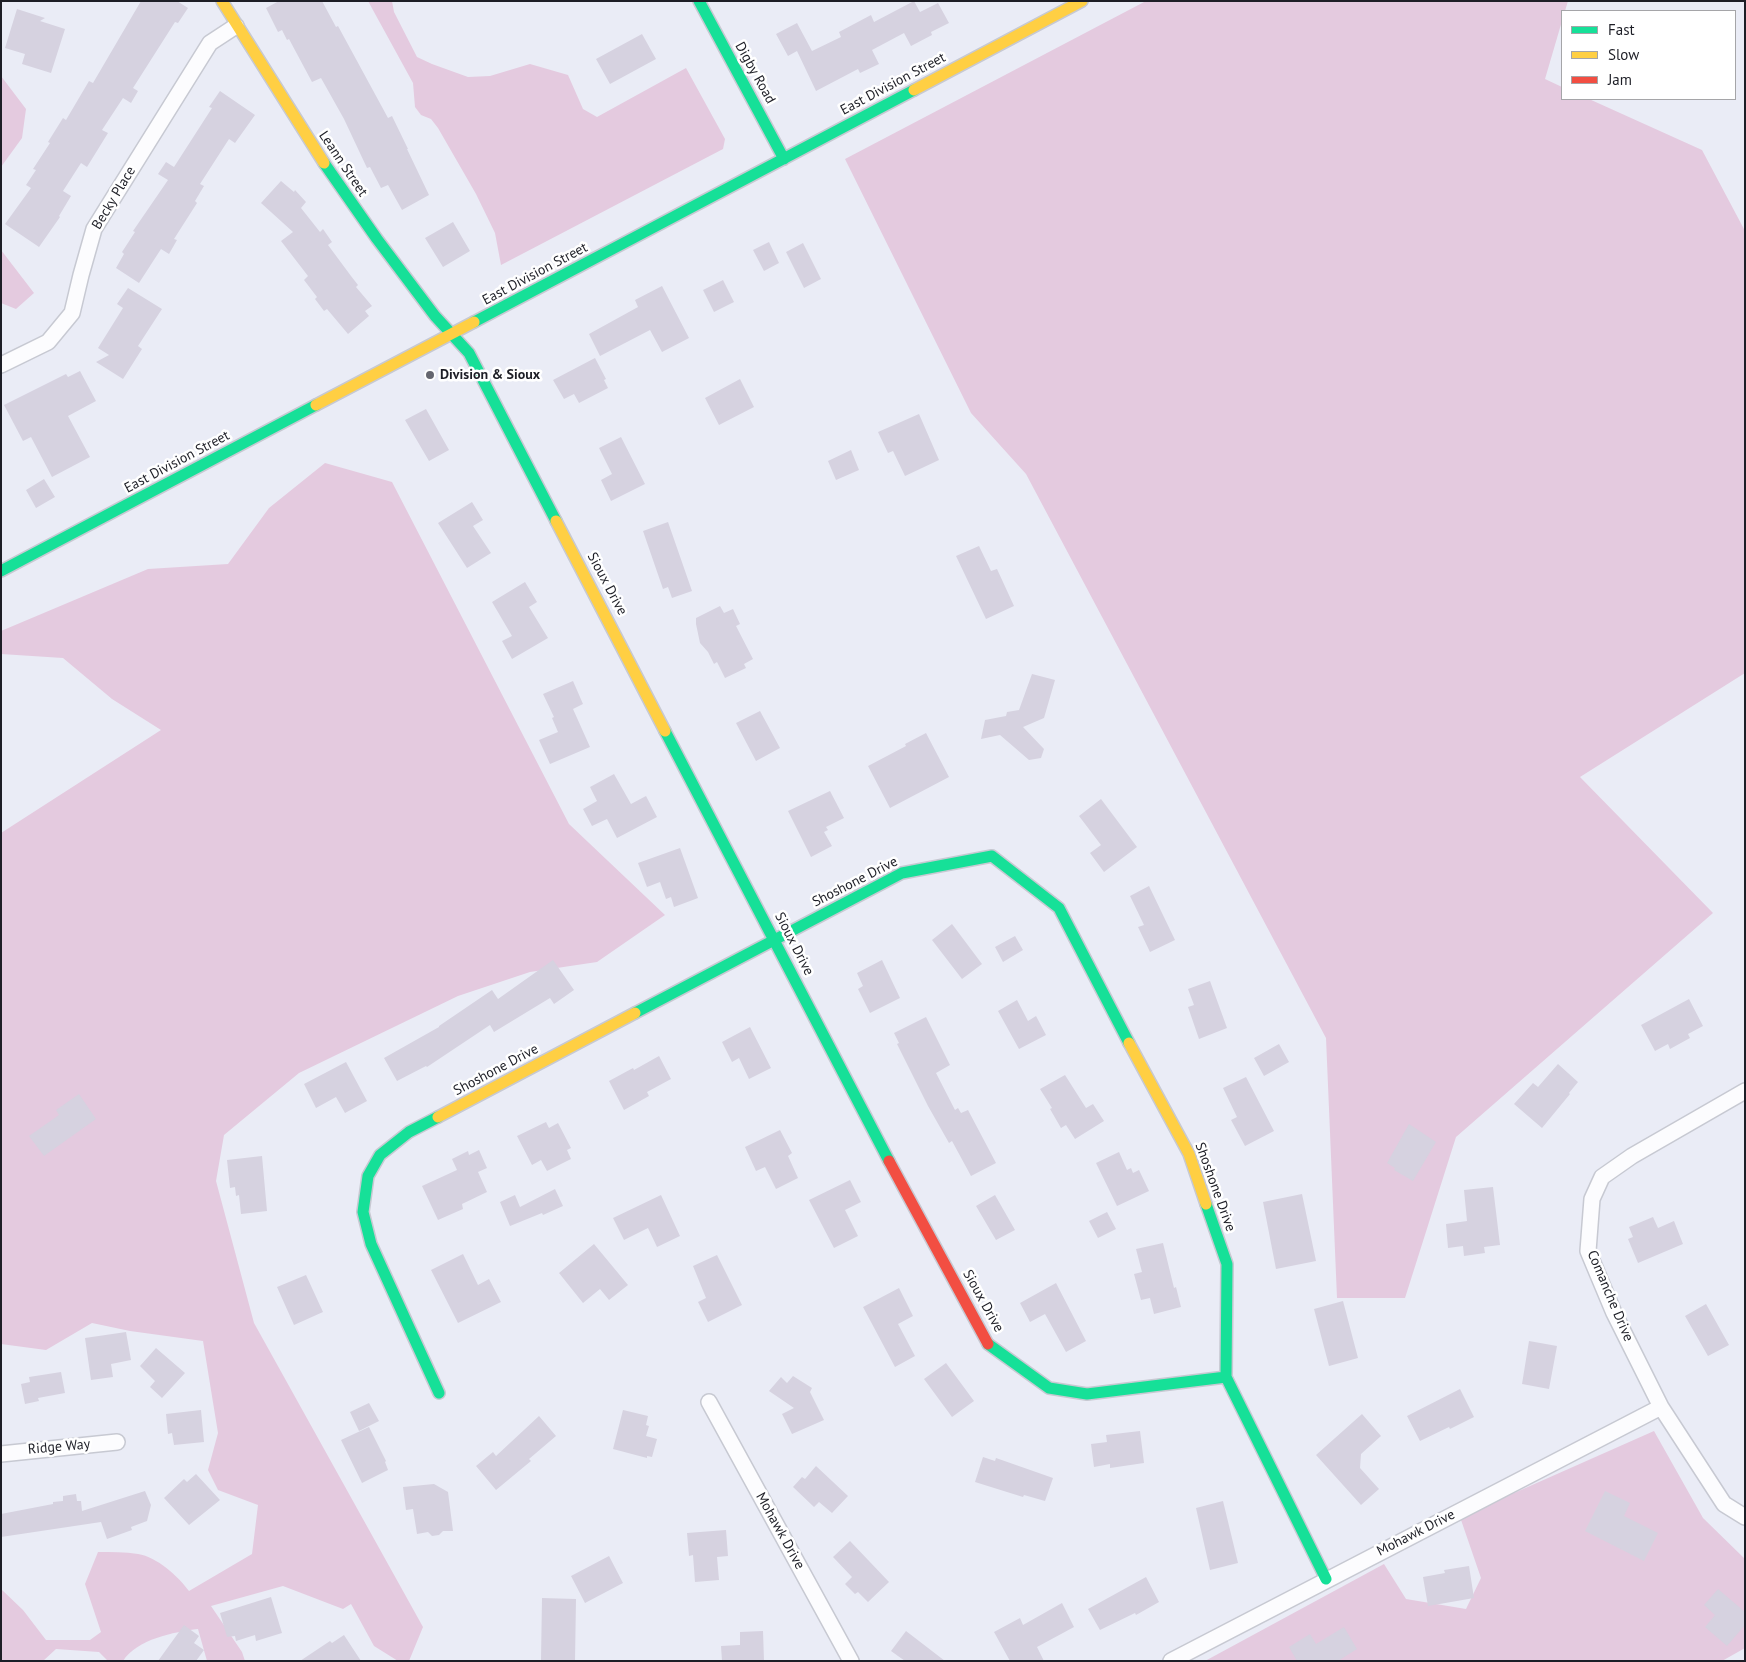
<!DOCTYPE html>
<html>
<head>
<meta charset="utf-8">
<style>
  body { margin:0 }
  #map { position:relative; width:1746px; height:1662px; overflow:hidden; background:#eaecf6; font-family:"PT Sans",sans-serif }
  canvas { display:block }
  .frame { position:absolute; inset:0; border:2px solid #1d1e26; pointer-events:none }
  .legend { position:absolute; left:1561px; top:10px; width:175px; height:90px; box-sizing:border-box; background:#fff; border:1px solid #a5a5a8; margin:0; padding:6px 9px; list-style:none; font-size:15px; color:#1d1e26 }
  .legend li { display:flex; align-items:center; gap:10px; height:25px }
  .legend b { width:25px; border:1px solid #a5a5a8 }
</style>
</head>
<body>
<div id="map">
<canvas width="1746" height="1662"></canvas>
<div class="frame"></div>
<ul class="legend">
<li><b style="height:6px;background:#16e098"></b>Fast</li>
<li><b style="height:6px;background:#ffcf43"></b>Slow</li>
<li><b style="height:6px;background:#f24e42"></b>Jam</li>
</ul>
</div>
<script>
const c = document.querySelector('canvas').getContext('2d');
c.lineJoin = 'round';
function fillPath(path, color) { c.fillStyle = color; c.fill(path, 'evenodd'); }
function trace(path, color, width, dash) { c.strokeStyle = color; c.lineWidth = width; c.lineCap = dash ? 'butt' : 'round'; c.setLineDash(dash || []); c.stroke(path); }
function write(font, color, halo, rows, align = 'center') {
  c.font = font + ' "PT Sans",sans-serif'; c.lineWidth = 5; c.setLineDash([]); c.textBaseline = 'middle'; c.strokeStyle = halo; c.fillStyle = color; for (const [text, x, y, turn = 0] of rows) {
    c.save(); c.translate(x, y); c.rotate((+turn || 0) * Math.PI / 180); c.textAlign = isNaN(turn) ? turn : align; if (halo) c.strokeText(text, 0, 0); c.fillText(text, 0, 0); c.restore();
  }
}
const green = new Path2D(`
  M368 1H392L394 12 417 57 432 64 468 77 490 76 530 64 568 75 583 109 597 117 686 68 725 139 723 149 501 265 495 233 476 194 438 128 431 119 421 115 415 107 413 83Z
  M1146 1H1568L1565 11H1562V21L1545 79 1562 87V99H1589L1702 150 1745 231V673L1580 777 1713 913 1456 1137 1405 1298H1337L1326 1038 1026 474 971 413 845 159Z
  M1 76 26 109 22 138 1 167Z
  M1 250 34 293 16 309 1 303Z
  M325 463 392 482 569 824 665 915 597 962 530 972 458 996 299 1073 224 1135 216 1181 254 1323 423 1627 409 1661H398L374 1646 351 1604 343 1609 283 1586 211 1606 242 1652 245 1661H207L198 1629C174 1632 137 1639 123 1661H108L99 1652 56 1649 43 1661H1V1589L23 1610 46 1640H90L101 1632 85 1584 98 1552C111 1552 125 1552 138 1554 157 1557 178 1576 189 1591L252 1554 258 1505 218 1490 208 1470 218 1433 203 1341 130 1331 92 1323 46 1350 1 1344V833L161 730 112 699 63 658 1 654V631L148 569 228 564 269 508Z
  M1654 1431 1703 1518 1745 1559V1648L1722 1661H1205L1384 1564 1406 1599 1466 1609 1481 1578 1460 1517Z`);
const building = new Path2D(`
  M141 1H177L188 8 178 23 175 22 133 88 138 91 131 103 123 98 102 130 108 133 87 167 81 163 63 191 71 196 59 216 60 217 39 247 5 224 31 188 26 185 36 170 33 169 50 143 48 142 63 118 66 120 89 81 93 83Z
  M279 1H322L336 27 338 26 388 118 392 116 408 149H407L429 195 402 210 388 185 381 188 370 167 367 168 344 119 321 78 312 82 289 39 287 40 282 30 278 32 266 8Z
  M914 1 920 12 938 3 949 23 931 32 932 35 911 46 904 33 872 50 879 64 860 73 858 69 816 91 797 51 788 56 776 34 797 23 812 51 841 37 839 32 871 15 874 22Z
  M17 9 45 18 40 21 65 29 51 73 22 64 25 54 5 48Z
  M642 34 656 59 610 84 596 59Z
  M220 91 255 115 235 143 229 139 200 184 204 186 195 201 197 203 174 239 177 240 169 254 161 249 139 283 116 268 124 254 122 252 135 232 133 231 168 180 158 174 166 162 174 167 212 108 209 107Z
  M281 181 294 192 295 190 306 202 301 208 320 232 323 229 332 242 328 245 351 276 358 285 356 287 372 306 365 311 369 316 348 334 327 309 324 311 315 299 317 297 304 280 308 276 281 241 293 232 261 203Z
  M453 222 470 251 443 267 425 238Z
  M769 242 779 263 764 271 753 250Z
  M803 243 821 279 804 288 786 252Z
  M723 280 734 302 714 312 703 290Z
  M662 286 689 338 662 352 650 330 600 356 589 334 638 307 635 300Z
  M128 288 162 309 138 346 142 349 123 379 96 362 109 355 98 348 123 308 117 304Z
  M595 358 606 379 604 380 608 388 579 403 574 394 564 399 553 380Z
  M80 371 96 401 68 416 90 457 52 477 31 437 23 441 4 405 66 374 68 377Z
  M740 379 754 407 719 425 705 398Z
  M426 409 449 450 429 461 405 420Z
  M919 414 939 460 905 476 893 451 888 453 878 432Z
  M621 437 645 484 611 501 601 480 612 474 599 448Z
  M851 450 859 470 836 480 828 461Z
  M44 479 55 497 36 508 26 490Z
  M472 502 483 520 473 526 491 553 467 568 438 523Z
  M668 522 692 591 672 598 668 587 663 589 643 531Z
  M979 546 991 571 997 569 1014 606 986 619 956 556Z
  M525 582 537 602 529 607 548 638 512 659 502 641 512 636 492 602Z
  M720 606 724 613 733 609 740 624 736 626 753 659 744 664 746 668 725 678 717 662 714 664 708 652 700 643 696 624V618Z
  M1032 674 1055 680 1044 718 1023 727 1044 749 1041 758 1029 760 1000 735 981 739 985 720 1006 716 1007 712 1019 710Z
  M573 681 583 704 573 709 590 747 550 764 539 740 558 732 552 718 554 717 543 694Z
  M760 711 780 748 756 761 736 723Z
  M926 733 949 777 890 808 868 766 906 746 905 744Z
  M614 774 631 804 646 796 657 817 617 838 607 819 592 826 583 809 597 801 590 787Z
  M830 791 844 818 826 827 828 830 824 832 832 846 811 857 788 811Z
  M1101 799 1137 847 1104 872 1090 853 1101 845 1079 816Z
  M680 848 698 898 674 907 671 897 666 899 660 882 647 887 638 863Z
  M1149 886 1175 940 1150 952 1138 927 1144 925 1130 896Z
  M952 924 982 964 962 979 932 940Z
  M1015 936 1023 950 1003 962 995 947Z
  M553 960 574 990 554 1004 550 998 494 1032 490 1025 427 1067 426 1066 397 1081 384 1058 439 1027V1026L492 990 498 999Z
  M882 960 900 998 870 1013 858 989 863 986 857 973Z
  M1210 981 1227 1028 1199 1039 1188 1007 1194 1005 1188 989Z
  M1689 999 1703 1026 1688 1034 1690 1038 1670 1049 1668 1044 1655 1051 1641 1025Z
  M1017 1000 1028 1021 1036 1016 1046 1035 1019 1049 998 1011Z
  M926 1017 950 1065 936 1073 955 1110 958 1108 961 1113 968 1110 996 1163 971 1176 952 1141 949 1143 928 1106 897 1044 899 1043 894 1033Z
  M750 1027 771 1068 749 1079 739 1058 732 1062 722 1042Z
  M1279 1044 1289 1062 1264 1076 1254 1058Z
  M659 1056 671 1079 647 1092 649 1096 624 1110 609 1081 633 1068 634 1070Z
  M346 1062 367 1101 345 1113 336 1097 316 1108 304 1084Z
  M1558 1064 1578 1082 1569 1093 1570 1094 1542 1128 1514 1104 1533 1083 1538 1087Z
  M1065 1075 1086 1108 1093 1104 1104 1121 1075 1139 1066 1125 1061 1128 1050 1109 1052 1108 1040 1089Z
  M1246 1077 1274 1131 1245 1146 1231 1120 1237 1117 1223 1088Z
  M79 1094 96 1119 44 1156 29 1136 59 1115 56 1110Z
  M546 1122 549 1128 558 1123 571 1148 567 1150 571 1159 547 1171 541 1160 532 1165 517 1136Z
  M1409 1124 1436 1142 1413 1181 1394 1170 1395 1168 1387 1163Z
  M780 1130 792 1153 788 1156 798 1178 776 1189 765 1167 756 1171 745 1147Z
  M479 1150 487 1168 478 1172 487 1192 462 1204 463 1209 438 1220 422 1186 457 1170 452 1159 468 1151 469 1155Z
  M1119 1152 1127 1170 1131 1168 1133 1173 1139 1170 1149 1191 1117 1206 1096 1163Z
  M262 1156 267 1211 241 1214 239 1195 236 1196 235 1187 230 1188 227 1160Z
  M850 1180 861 1202 845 1210 858 1236 834 1248 809 1200Z
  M1493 1187 1500 1245 1484 1247 1485 1253 1464 1256 1463 1246 1448 1248 1446 1224 1467 1221 1464 1190Z
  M555 1189 563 1206 543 1215 542 1213 510 1226 500 1202 515 1195 520 1207Z
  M1302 1194 1316 1261 1276 1269 1263 1202Z
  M661 1195 680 1236 657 1247 648 1228 624 1240 613 1218Z
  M995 1195 1015 1230 996 1240 976 1206Z
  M1107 1212 1116 1229 1098 1238 1089 1221Z
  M1653 1217 1658 1228 1674 1221 1683 1244 1638 1263 1628 1239 1633 1237 1629 1227Z
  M1163 1243 1174 1288 1176 1287 1181 1307 1154 1314 1150 1298 1141 1300 1134 1274 1142 1272 1136 1249Z
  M594 1244 628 1285 609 1300 600 1289 583 1303 559 1273Z
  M463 1254 478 1285 489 1279 501 1302 458 1323 431 1270Z
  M717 1255 742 1305 708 1322 698 1302 706 1298 693 1266Z
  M306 1275 323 1312 294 1325 277 1287Z
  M1056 1283 1086 1341 1066 1352 1045 1314 1030 1322 1020 1303Z
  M899 1288 913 1316 898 1324 915 1356 895 1367 863 1307Z
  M1343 1301 1358 1358 1329 1366 1314 1309Z
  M1706 1304 1729 1345 1708 1356 1685 1316Z
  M126 1332 131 1360 111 1364 113 1377 91 1380 85 1338Z
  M1529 1341 1557 1346 1549 1389 1522 1384Z
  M156 1348 185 1373 162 1398 150 1387 155 1381 140 1366Z
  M946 1363 974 1401 952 1417 924 1379Z
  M61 1372 65 1393 38 1398 39 1401 25 1404 21 1384 30 1382 29 1377Z
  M793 1376 812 1388 810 1392 824 1420 792 1434 782 1414 794 1408 769 1391 781 1377 787 1383Z
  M1460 1389 1474 1417 1450 1429 1449 1427 1420 1441 1407 1416Z
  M369 1403 379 1421 359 1431 350 1412Z
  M201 1410 204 1442 174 1445 172 1433 168 1434 166 1414Z
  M623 1410 648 1416 646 1425 649 1426 646 1436 657 1439 652 1457 647 1456V1458L613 1449Z
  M1362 1414 1381 1436 1361 1454 1360 1468 1379 1489 1361 1505 1316 1455Z
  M539 1416 556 1436 529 1459 531 1461 496 1490 476 1466 493 1452 496 1456Z
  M369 1427 386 1461 385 1462 388 1470 362 1483 341 1440Z
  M1140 1431 1144 1463 1110 1468V1464L1094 1467 1091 1444 1107 1442 1106 1435Z
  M983 1457 995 1461 996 1458 1053 1478 1045 1501 1024 1495 1023 1497 975 1482Z
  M816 1466 848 1496 832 1513 819 1502 814 1507 793 1487 802 1477 805 1479Z
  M196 1474 220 1500 189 1525 164 1498 184 1479 187 1482Z
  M434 1484 448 1492 453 1531H443L439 1535 432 1536 428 1532 417 1534 413 1509 406 1510 403 1487Z
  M145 1491 151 1505 147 1521 131 1527 132 1530 107 1539 101 1522 1 1537V1514L53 1504V1502L63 1501V1496L76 1494 77 1501H81L82 1511Z
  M1605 1491 1630 1503 1624 1516 1658 1533 1644 1561 1585 1531Z
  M1223 1501 1238 1563 1210 1570 1196 1508Z
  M726 1530 728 1556 717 1557 719 1580 695 1582 693 1555 689 1556 687 1533Z
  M850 1541 889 1582 868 1602 858 1592 855 1594 845 1584 852 1577 833 1557Z
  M609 1556 623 1583 585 1603 571 1576Z
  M1469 1566 1474 1598 1428 1606 1423 1577 1445 1573 1444 1570Z
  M1146 1577 1159 1602 1136 1615 1135 1613 1100 1630 1088 1609Z
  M1718 1589 1745 1612V1625L1727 1646 1705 1627 1715 1615 1704 1605Z
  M271 1597 282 1633 256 1641 255 1635 236 1641 235 1636 227 1637 220 1613Z
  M542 1598 576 1599 575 1661 541 1660Z
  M1062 1603 1074 1627 1037 1647 1044 1661H1010L994 1632 1020 1618 1023 1625Z
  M184 1625 199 1636 194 1643 204 1650 196 1661H158Z
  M1344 1627 1357 1649 1338 1661H1297L1289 1647 1310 1634 1316 1644Z
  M763 1631 764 1661H722L721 1646 740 1645V1632Z
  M906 1631 945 1661H905L891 1651Z
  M344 1635 361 1661H300L330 1641 332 1643Z`);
const street = new Path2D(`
  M1 365 48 342 72 313 81 275 94 229 210 43 236 26
  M1745 1091 1632 1156 1602 1177 1592 1199 1588 1251 1614 1313 1661 1407 1724 1504 1745 1517
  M709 1402 851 1661
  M1 1454 117 1442
  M1171 1661 1661 1407`);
const fast = new Path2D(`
  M699 1 784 159
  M324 163 377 239 435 316 469 353 556 521
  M474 322 914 90
  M1 571 316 405
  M665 731 889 1161
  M635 1013 902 873 992 856 1059 908 1129 1043
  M438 1117 409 1132 380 1155 368 1176 363 1212 371 1244 439 1393
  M1206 1204 1227 1264 1226 1377 1326 1579
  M988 1344 1049 1388 1087 1394 1226 1377`);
const slow = new Path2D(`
  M222 1 324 163
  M914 90 1082 1
  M316 405 474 322
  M556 521 665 731
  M1129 1043 1189 1154 1206 1204
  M438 1117 635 1013`);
const jam = new Path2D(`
  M889 1161 988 1344`);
const markers = [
  [430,375,5,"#65666f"]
];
const streetNames = [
  ["Digby Road",755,73,61],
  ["East Division Street",893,84,-28],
  ["Leann Street",343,164,56],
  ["Becky Place",114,198,-59],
  ["East Division Street",535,274,-28],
  ["East Division Street",177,462,-28],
  ["Sioux Drive",607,584,62],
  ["Shoshone Drive",855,882,-27],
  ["Sioux Drive",794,944,63],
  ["Shoshone Drive",496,1070,-28],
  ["Shoshone Drive",1215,1187,70],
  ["Comanche Drive",1610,1296,67],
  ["Sioux Drive",983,1301,61],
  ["Ridge Way",59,1447,-5],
  ["Mohawk Drive",780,1531,61],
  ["Mohawk Drive",1416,1533,-27]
];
const poiNames = [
  ["Division & Sioux",440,375]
];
fillPath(green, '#e4cadf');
fillPath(building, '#d6d2e0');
trace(street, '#c7c9d2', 18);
trace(fast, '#c7c9d2', 14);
trace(slow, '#c7c9d2', 14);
trace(jam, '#c7c9d2', 14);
trace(street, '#fcfcfe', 15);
trace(fast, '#16e098', 11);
trace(slow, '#ffcf43', 11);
trace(jam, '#f24e42', 11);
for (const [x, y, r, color] of markers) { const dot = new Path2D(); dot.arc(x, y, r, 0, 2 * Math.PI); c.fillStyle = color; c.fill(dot); trace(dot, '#fff', 2); }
write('14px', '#1d1e26', '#fff', streetNames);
write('bold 14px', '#1d1e26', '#fff', poiNames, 'left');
</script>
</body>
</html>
